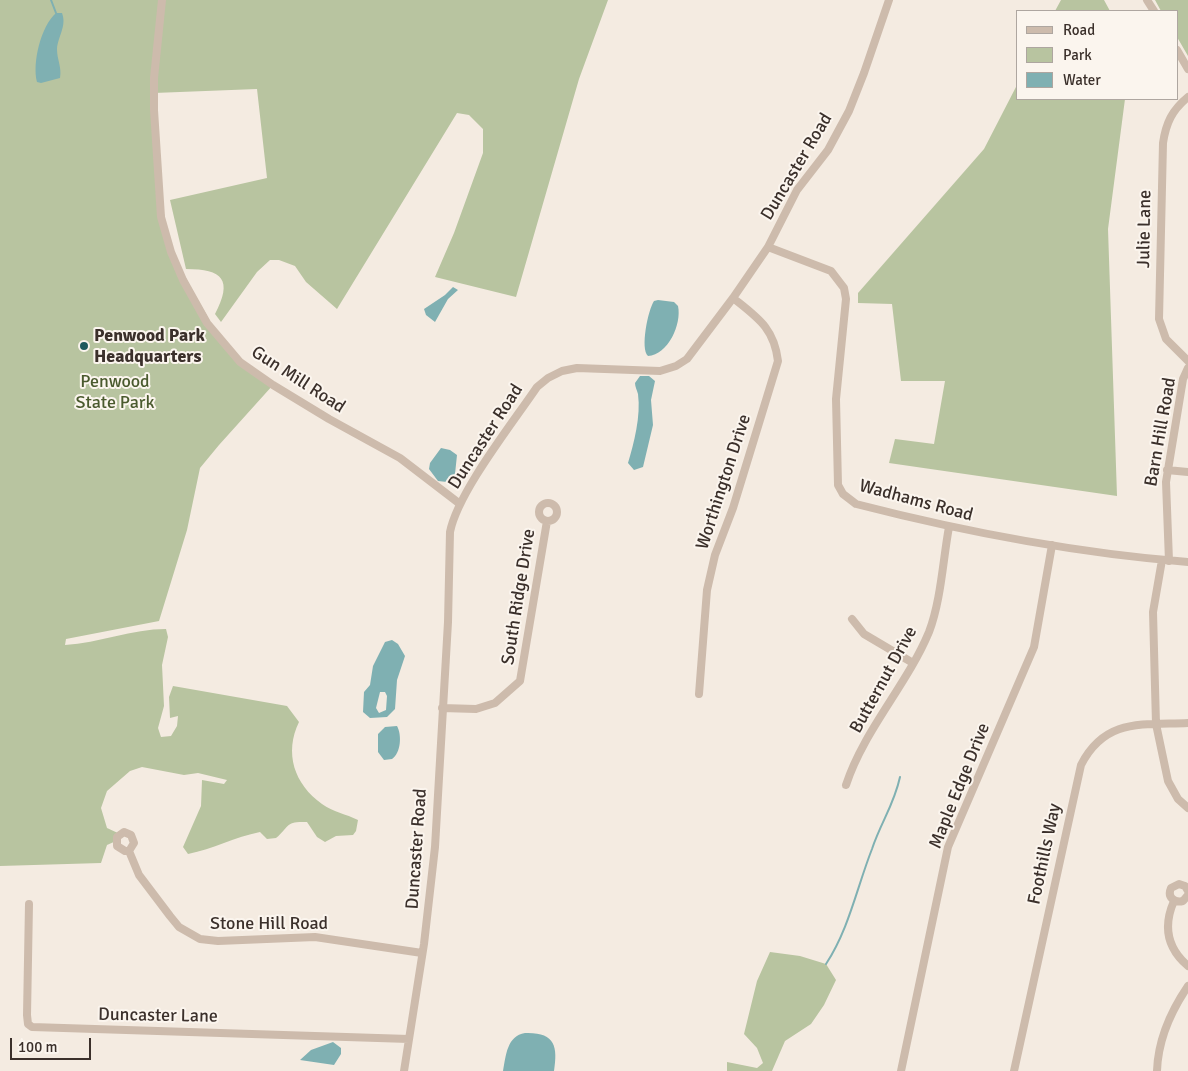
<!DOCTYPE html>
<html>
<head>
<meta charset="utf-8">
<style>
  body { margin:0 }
  #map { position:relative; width:1188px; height:1071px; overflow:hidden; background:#f4ebe1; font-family:Signika,sans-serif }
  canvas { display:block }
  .legend { position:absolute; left:1016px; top:10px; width:162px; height:90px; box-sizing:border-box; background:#fbf5ee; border:1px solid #aea6a0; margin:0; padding:6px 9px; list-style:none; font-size:15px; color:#3b302b }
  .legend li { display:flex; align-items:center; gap:10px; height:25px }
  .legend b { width:25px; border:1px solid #aea6a0 }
  .scale { position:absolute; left:10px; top:1038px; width:81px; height:22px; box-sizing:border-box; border:2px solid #3b302b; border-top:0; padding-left:6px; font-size:15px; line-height:18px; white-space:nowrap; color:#3b302b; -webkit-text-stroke:4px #fbf5ee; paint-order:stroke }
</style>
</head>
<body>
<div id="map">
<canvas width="1188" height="1071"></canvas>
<ul class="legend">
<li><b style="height:6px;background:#cdbbac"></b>Road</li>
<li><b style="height:14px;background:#b8c4a0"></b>Park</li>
<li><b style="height:14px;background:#7fb0b2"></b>Water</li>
</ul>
<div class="scale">100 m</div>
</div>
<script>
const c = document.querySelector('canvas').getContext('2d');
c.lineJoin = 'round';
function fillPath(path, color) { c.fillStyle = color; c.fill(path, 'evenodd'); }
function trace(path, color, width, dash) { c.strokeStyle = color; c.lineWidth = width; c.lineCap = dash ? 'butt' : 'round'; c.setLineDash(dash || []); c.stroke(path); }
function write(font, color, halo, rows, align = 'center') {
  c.font = font + ' Signika,sans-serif'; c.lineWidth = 4; c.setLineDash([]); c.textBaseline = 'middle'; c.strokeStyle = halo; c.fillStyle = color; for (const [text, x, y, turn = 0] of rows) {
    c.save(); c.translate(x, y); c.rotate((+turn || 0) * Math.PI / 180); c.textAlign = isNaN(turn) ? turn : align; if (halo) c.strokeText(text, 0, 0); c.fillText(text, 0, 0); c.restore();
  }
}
const green = new Path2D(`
  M0 0H608L579 79 516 297 435 277 454 233 483 153V129L469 115 457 113 337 309 306 282 295 266 279 260H270L257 272 221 322 215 314C233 280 223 269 186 269L170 200 267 178 257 89 154 93 161 197 171 252 223 344 273 385 219 445 200 468 187 530 159 621 66 639 65 645C99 643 132 629 166 629L168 637 162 665 164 706 158 728 161 737 171 736 177 726 178 716 170 718 169 697 173 686 287 706 299 722C284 753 294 784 322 804 333 812 346 814 358 820L356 831 353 835 336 836 325 842 317 837 307 822C285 821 290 826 276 838L267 839 260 832C235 837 213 849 188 854L183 847 201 806 202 780 224 784 227 780 198 773 184 775 142 767 130 771 107 791 101 808 107 828 120 834 116 841 107 845 101 863 0 866Z
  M1061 0H1104L1110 11H1055Z
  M1155 0H1188V56L1177 37V11H1161Z
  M1017 85V99H1125L1108 229 1117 496 889 463 895 439 934 444 945 381H901L892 304 858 303V293L984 149Z
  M770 952 800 956 826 964 836 980 824 1005 811 1024 785 1041 772 1071H727V1062L757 1068 763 1063 757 1048 744 1034 757 981Z`);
const water = new Path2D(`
  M56 13H62C67 26 58 36 57 49 57 60 62 67 60 78L41 83 37 82C32 63 41 26 56 13Z
  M453 287 458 290 448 299 435 322 426 315 424 309 445 295Z
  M658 300 674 302 678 306C682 324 668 355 648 356 640 349 648 310 654 301Z
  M640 376H649L655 381 651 400 653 425 643 467 634 470 628 463C634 443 641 416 638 394 637 390 635 387 635 383Z
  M441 448 450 450 457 455 455 474 447 482 438 481 429 469 430 463Z
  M392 640 398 644 405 656 397 680 395 709 387 717 370 718 363 712 364 692 370 685 373 666 385 642ZM380 692H385L387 696 386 710 379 713 376 708Z
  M397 726C402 735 401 753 392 759L384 760 378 752V734L385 727Z
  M525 1033C555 1032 558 1046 554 1071H503C506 1055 507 1036 525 1033Z
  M333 1042 341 1048V1054L334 1065 300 1060 311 1050Z`);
const stream = new Path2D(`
  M51 0 56 13
  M826 964C849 929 857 887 872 849 881 822 894 805 900 777`);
const minor = new Path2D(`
  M162 0 154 78V110L161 217 171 252 183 280 207 323 240 362 273 385 329 419 400 458 460 504
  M1147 0 1154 11
  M1177 50 1188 69
  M1188 97C1172 110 1166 123 1163 143L1159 319 1166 339 1188 361
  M768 247 831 271 844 288 846 299 836 399 838 485 843 494 856 504C965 532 1076 553 1188 562
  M1167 470 1188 472
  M539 512a9 9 0 1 1 18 0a9 9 0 1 1-18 0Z
  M1162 560 1153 612 1156 724 1168 781 1178 799 1188 808
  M1169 561 1166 482 1183 379 1188 368
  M852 619 864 634 913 663
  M699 694 707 590 715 555 733 508 778 361C774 328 758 318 733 298
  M442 708 476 709 495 703 520 681 547 521
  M846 785C864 730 907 685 929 632 941 601 943 559 949 527
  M129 851H125L117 846V837L124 832 131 835 134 843 129 851 139 875 170 916 179 927 200 939 218 941 315 937 422 953
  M1188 891 1185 886 1179 884 1171 888C1167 897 1174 903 1183 901L1188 895
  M1174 901C1163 926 1167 948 1188 966
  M29 904 27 1015 28 1024 32 1027 409 1039
  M404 1071 424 944 435 847 448 622 450 532C458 492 512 424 537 387L548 378 562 371 577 368 660 371 676 366 687 359 733 298 768 247 797 190 828 150 849 111 864 73 889 0
  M901 1071 948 847 1034 647 1052 545
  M1014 1071 1081 765C1105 718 1142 725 1188 723
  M1157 1071C1158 1040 1171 1011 1188 986`);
const markers = [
  [84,346,5,"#1f5a5e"]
];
const streetNames = [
  ["Duncaster Road",797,167,-59],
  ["Julie Lane",1145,229,-89],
  ["Gun Mill Road",298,380,33],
  ["Barn Hill Road",1161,432,-80],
  ["Duncaster Road",486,437,-57],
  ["Worthington Drive",724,482,-72],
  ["Wadhams Road",916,501,15],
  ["South Ridge Drive",519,597,-81],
  ["Butternut Drive",884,680,-61],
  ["Maple Edge Drive",960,786,-68],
  ["Duncaster Road",417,849,-86],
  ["Foothills Way",1045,854,-78],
  ["Stone Hill Road",269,924],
  ["Duncaster Lane",158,1016,1]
];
const poiNames = [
  ["Penwood Park",94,336],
  ["Headquarters",94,357]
];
const parkNames = [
  ["Penwood",115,382],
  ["State Park",115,403]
];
fillPath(green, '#b8c4a0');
fillPath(water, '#7fb0b2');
trace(stream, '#7fb0b2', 2);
trace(minor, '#cdbbac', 8);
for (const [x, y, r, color] of markers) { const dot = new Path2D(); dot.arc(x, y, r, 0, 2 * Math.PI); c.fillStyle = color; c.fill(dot); trace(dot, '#fbf5ee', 2); }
write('18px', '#3b302b', '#fbf5ee', streetNames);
write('bold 18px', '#3b302b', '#fbf5ee', poiNames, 'left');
write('18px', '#4a5a2e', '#fbf5ee', parkNames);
</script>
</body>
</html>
